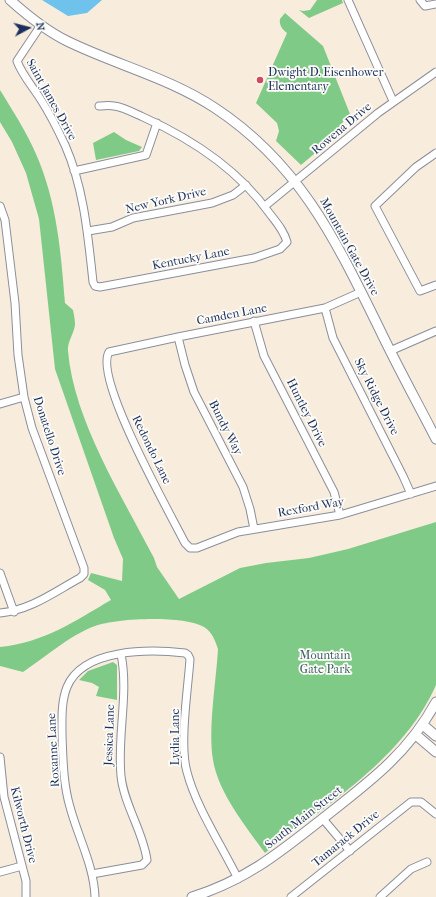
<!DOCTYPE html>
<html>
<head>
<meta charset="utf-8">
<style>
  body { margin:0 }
  #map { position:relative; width:436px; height:897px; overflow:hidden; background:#f8eddc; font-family:"IM FELL French Canon",serif }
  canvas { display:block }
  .north { position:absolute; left:8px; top:8px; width:40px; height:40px; -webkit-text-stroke:3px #fdfcf7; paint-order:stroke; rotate:83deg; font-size:11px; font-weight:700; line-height:16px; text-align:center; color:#1b2f5e }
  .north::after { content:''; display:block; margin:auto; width:14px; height:18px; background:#1b2f5e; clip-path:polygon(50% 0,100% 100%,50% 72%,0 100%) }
</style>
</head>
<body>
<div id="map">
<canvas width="436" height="897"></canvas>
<div class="north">N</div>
</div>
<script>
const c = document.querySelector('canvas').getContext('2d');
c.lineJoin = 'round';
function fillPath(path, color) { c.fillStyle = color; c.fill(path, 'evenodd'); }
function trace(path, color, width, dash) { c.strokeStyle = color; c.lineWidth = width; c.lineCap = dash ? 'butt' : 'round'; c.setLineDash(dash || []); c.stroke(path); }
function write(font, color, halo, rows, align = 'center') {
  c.font = font + ' "IM FELL French Canon",serif'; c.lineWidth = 3.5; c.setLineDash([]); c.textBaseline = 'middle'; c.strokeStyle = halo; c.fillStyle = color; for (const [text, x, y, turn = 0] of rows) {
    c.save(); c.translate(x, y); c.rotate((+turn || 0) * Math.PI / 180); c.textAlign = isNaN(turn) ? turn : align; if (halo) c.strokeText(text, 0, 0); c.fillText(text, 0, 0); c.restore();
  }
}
const green = new Path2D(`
  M317 0H342L343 3 309 18 299 10 303 11 310 10Z
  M285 13 323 46 350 114 320 149 301 165 276 141 279 131 277 123 256 103 287 33C282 29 279 25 280 19Z
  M0 90C13 111 26 131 36 154 57 202 61 252 65 303L73 310C74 315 75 320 75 325 74 334 67 342 68 351 74 421 122 496 154 558L157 567 179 599 240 568 266 563 309 558 348 549 436 522V685C404 758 326 805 265 853 246 827 218 792 213 760 208 727 216 683 218 649 215 640 212 632 204 627 183 615 117 618 95 626 70 635 44 658 23 672L0 666V647C45 642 73 622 111 600L105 590 88 580 91 573 122 581 123 559 114 538 55 369 39 219 26 173 12 142 0 122Z
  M114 132 126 140 142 147 139 151 96 160 93 143Z
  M113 662 117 665V700L96 696 99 687 92 683 79 680 88 671Z`);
const water = new Path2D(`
  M42 0H102L87 13 68 16Z`);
const minor = new Path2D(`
  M348 0 393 101
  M420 0 425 6 436 4
  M41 25 17 61C22 75 33 87 41 100 50 114 58 130 65 145 84 188 88 236 93 282L95 286 100 287 254 258 280 249 287 242C284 231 277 223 270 214 238 169 192 139 143 117 134 113 123 107 114 106 109 105 104 106 99 106
  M436 153 416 167 375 206 420 291 436 285
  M74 171 146 155 157 123
  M0 206 5 220 15 303 18 355 24 397 32 428 84 568V574L80 578C54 592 31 610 0 613
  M265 206 378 113 436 72
  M88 231 112 227 133 218 212 203 233 195 246 185
  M361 292 325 308 178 337 109 352C93 378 170 513 185 543L190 548H197L238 532 340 515 436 486
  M325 308 333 338 403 476 411 494
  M254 321 264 356 334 492 340 515
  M178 337 185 365 194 392 243 487 250 509 254 529
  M390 351 436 331
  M0 404 24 397
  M0 573 14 612
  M0 757 4 797 26 881V897
  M323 819 350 851
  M0 872 22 866
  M92 874 142 865 147 860C143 831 124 805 121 776 117 735 129 694 121 654
  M95 897C94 866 78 837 70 807 63 783 63 759 62 735 62 719 61 702 67 687 83 648 150 649 185 653L188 655 190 659C188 689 179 745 187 772 196 807 222 846 238 879
  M291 897 411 802H421L436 814
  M380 897 411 869 427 862`);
const major = new Path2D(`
  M10 0C28 16 46 31 67 41 116 65 170 78 215 108 300 164 336 241 379 328 397 366 417 402 436 439
  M423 725 436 736
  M416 735 436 752
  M192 897C246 880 279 853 322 819 368 783 408 754 436 702`);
const markers = [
  [260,80,4,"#d1495b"]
];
const poiNames = [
  ["Dwight D. Eisenhower",268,73],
  ["Elementary",268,87]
];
const streetNames = [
  ["Saint James Drive",51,100,61],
  ["Rowena Drive",342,129,-40],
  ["New York Drive",166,201,-13],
  ["Mountain Gate Drive",349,247,61],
  ["Kentucky Lane",191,259,-11],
  ["Camden Lane",232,315,-11],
  ["Sky Ridge Drive",376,397,63],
  ["Huntley Drive",306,413,63],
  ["Bundy Way",225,428,63],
  ["Donatello Drive",49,436,72],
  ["Redondo Lane",151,450,64],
  ["Rexford Way",311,508,-10],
  ["Jessica Lane",110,735,-88],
  ["Lydia Lane",176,737,-90],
  ["Roxanne Lane",54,750,-93],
  ["South Main Street",304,818,-38],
  ["Kilworth Drive",23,825,76],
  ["Tamarack Drive",346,839,-39]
];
const parkNames = [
  ["Mountain",325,656],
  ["Gate Park",325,670]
];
fillPath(green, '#80ca87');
fillPath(water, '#6fc2eb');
trace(minor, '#8a8e9d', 9);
trace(major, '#8a8e9d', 11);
trace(minor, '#fff', 7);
trace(major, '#fff', 9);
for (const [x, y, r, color] of markers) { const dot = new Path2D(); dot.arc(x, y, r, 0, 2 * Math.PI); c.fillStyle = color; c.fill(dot); trace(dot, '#fdfcf7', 1.5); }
write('12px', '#1b2f5e', '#fdfcf7', poiNames, 'left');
write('12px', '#1b2f5e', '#fdfcf7', streetNames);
write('12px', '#395e6a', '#fdfcf7', parkNames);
</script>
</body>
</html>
